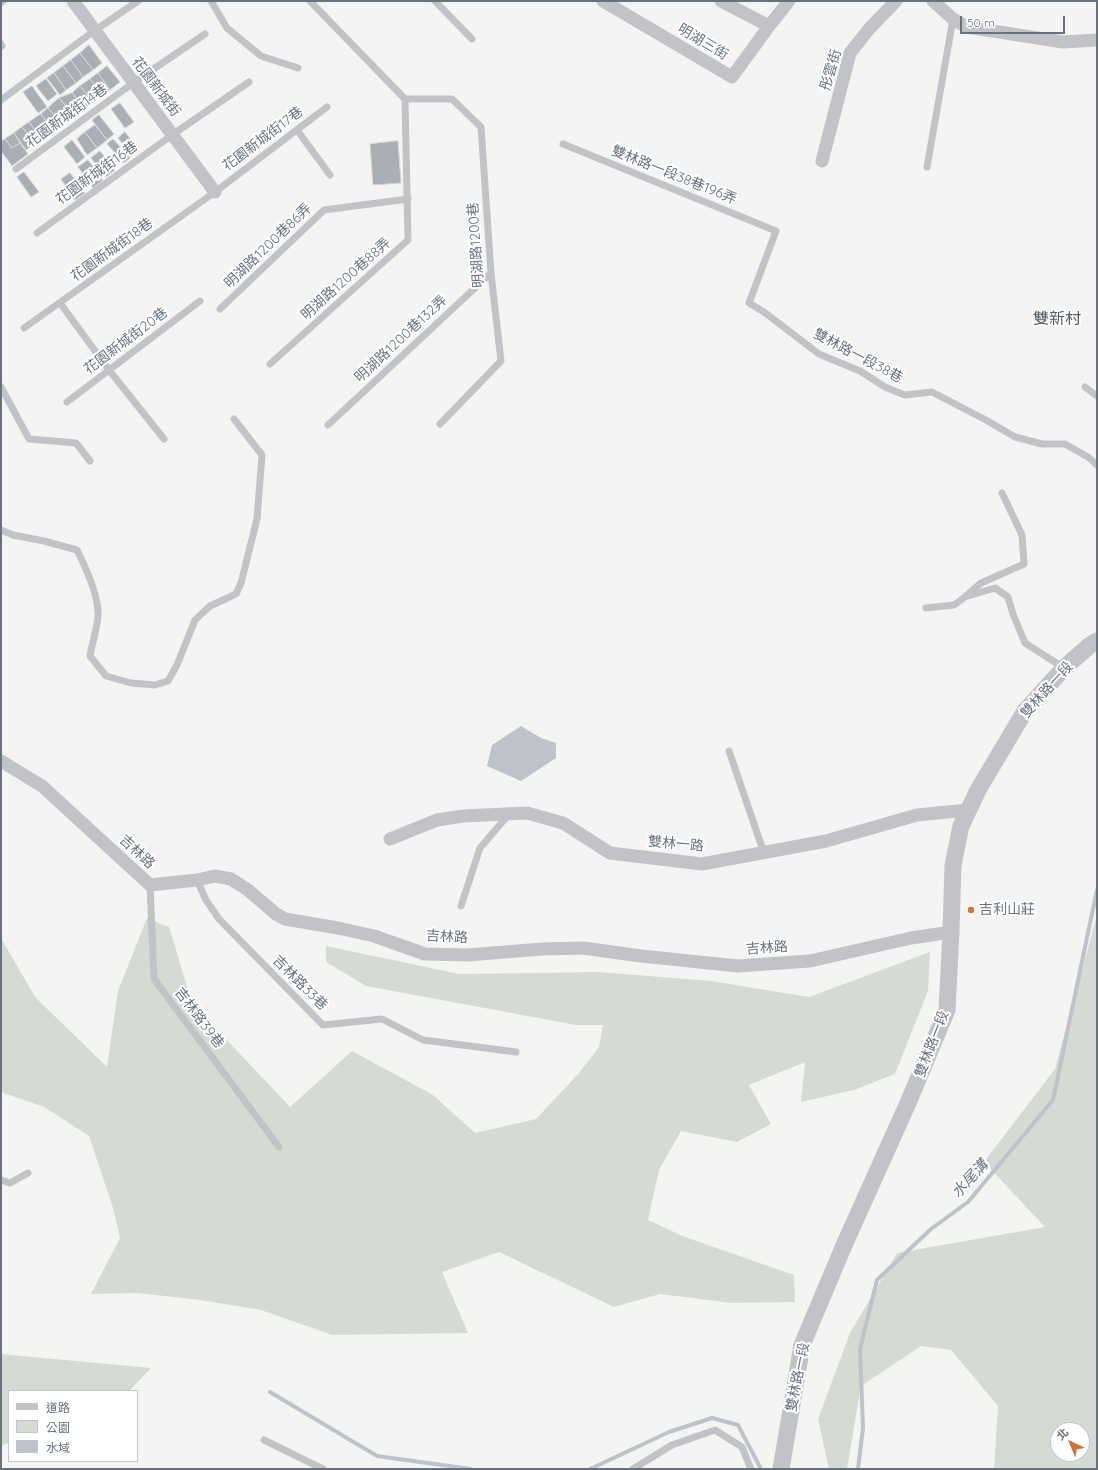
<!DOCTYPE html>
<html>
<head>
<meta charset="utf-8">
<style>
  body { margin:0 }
  #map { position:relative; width:1098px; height:1470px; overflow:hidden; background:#f4f5f2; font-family:Quicksand,"Noto Sans TC",sans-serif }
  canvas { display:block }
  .frame { position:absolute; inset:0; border:2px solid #677180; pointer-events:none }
  .legend { position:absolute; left:8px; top:1390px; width:130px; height:72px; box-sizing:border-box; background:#fff; border:1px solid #c2c6cc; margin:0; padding:5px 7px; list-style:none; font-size:12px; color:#677180 }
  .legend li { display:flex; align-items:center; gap:8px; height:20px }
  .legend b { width:20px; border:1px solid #c2c6cc }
  .north { position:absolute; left:1050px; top:1422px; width:40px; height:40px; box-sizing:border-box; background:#fff; border:1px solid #c2c6cc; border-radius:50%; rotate:316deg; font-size:11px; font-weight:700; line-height:16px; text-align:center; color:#677180 }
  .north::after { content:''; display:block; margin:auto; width:14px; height:18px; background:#d07336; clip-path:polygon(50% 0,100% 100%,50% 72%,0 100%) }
  .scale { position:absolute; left:960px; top:16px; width:105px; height:18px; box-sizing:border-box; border:2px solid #677180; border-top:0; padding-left:5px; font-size:12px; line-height:14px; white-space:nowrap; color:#677180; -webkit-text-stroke:3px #fff; paint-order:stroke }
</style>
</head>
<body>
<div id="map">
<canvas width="1098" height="1470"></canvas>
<div class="frame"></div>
<ul class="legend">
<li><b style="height:5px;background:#c1c3c7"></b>道路</li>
<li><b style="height:11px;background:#d5dbd3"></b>公園</li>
<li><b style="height:11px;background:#bdc3c9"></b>水域</li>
</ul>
<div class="north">北</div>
<div class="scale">50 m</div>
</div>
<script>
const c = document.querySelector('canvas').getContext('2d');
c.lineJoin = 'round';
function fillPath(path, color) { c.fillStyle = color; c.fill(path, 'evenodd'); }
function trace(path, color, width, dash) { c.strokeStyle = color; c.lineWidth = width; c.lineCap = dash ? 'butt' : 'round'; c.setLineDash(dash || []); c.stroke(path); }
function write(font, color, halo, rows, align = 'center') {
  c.font = font + ' Quicksand,"Noto Sans TC",sans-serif'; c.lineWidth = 4; c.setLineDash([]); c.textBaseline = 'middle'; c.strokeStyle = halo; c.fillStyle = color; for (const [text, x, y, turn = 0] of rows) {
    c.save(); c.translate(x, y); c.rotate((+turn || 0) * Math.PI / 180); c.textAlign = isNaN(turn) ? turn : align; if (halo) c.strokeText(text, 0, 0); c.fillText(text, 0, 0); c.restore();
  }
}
const green = new Path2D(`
  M1097 915V1469H994L998 1406 951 1350 921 1346 861 1386 847 1469H829L818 1419 850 1333 897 1253 1045 1227 984 1162 1055 1069ZM1058 1430H1082V1454H1058Z
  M147 918 169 927 192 1003 290 1107 352 1051 433 1095 475 1133 536 1119 579 1073 599 1047 603 1025H576L366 986 326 962V946L459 974 599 972 711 981 809 997 930 952 928 991 895 1074 854 1090 801 1102 805 1062 749 1085 771 1124 737 1142 681 1131 659 1170 648 1220 685 1237 794 1275 795 1302 732 1303 660 1294 614 1307 499 1252 442 1272 468 1333 332 1335 261 1310 200 1300 138 1293 91 1294 120 1238 113 1208 89 1136 44 1107 1 1092V938L35 997 107 1067 118 991Z
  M1 1354 151 1368 129 1391H9V1443L1 1445Z`);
const water = new Path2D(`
  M521 726 541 738 556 743V758L521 781 487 766 492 745Z`);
const stream = new Path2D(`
  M270 1392 377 1456 471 1469
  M590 1469 669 1432 712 1418 738 1425 761 1469
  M858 1469 863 1428 860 1349 877 1280 931 1229 968 1202 1053 1100 1097 890`);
const building = new Path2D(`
  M89 45 102 63 93 70 80 53Z
  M80 53 93 70 83 77 71 60Z
  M71 60 83 77 76 83 63 66Z
  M63 66 76 83 66 90 54 73Z
  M107 66 120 82 110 90 98 73Z
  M54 73 66 90 60 95 47 78Z
  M98 73 110 90 101 93 90 79Z
  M46 79 57 94 48 101 36 86Z
  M90 79 101 93 93 101 80 86Z
  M32 86 47 107 38 113 23 92Z
  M80 86 93 101 85 108 72 93Z
  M72 93 85 108 75 116 59 98Z
  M59 98 75 116 61 123 48 108Z
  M120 103 134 122 125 128 111 109Z
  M48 108 61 123 52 129 41 114Z
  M41 114 52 129 41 138 29 122Z
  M99 115 114 134 107 140 92 120Z
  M29 122 41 138 35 143 22 127Z
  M95 125 107 140 97 148 85 132Z
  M22 127 35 143 26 150 14 133Z
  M85 132 97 148 87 155 77 139Z
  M125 132 139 151 132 156 118 138Z
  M14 133 20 143 12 148 5 139Z
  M5 139 12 148 20 143 28 154 12 166 1 151V142Z
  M113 139 130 158 124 163 107 144Z
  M72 140 85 157 77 164 64 147Z
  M398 141 401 183 373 185 370 144Z
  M100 151 115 170 106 177 91 158Z
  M88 160 103 180 93 188 78 167Z
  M24 172 39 192 31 197 17 177Z
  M70 173 85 193 75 200 61 179Z`);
const service = new Path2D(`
  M211 1 227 28 261 56 298 68
  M310 1 405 99H452L481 127 491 273 501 361 440 424
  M435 1 472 39
  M1 2 3 1
  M1 44 2 46
  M1 100 94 31 138 1
  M297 130 330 175
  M563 144 776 231 749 303 764 312 819 354 860 371 885 387 905 395 932 392 986 420 1015 437 1042 444H1065L1088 457 1097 465
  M927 167 953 19
  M16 169 133 83 205 34
  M37 233 172 135 249 82
  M60 303 109 370 164 439
  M220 309 324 210 408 199
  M24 328 215 192 327 107
  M270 364 408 240 405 99
  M1 387 29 439 76 443 90 461
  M1085 387 1097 396
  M67 402 200 301
  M328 425 491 273
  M1 530 13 535 44 541 77 550C86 568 99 596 98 616 97 629 92 643 90 656L106 676 131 683 155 685 168 681 177 665 195 620 210 606 236 594 241 583 257 519 262 455 234 419
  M968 596 995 588 1008 597 1013 614 1025 643 1064 668
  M926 608 954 605 965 597 981 583 1024 564 1022 535 1002 493
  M729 751 764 853
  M197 880 206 900 219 919 323 1025 382 1019 423 1040 516 1052
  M150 885 154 979 279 1147
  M461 906 480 848 509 814
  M1 1180 10 1183 28 1173
  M264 1440 323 1469
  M633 1469 672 1445 715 1430 742 1447 751 1469`);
const minor = new Path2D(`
  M73 1 215 192
  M603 1 732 77 769 26 789 1
  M721 1 769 26
  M933 1 953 19 967 27 1063 42 1097 40
  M822 161 850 53 869 29 896 1
  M1 761 42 786 150 885 197 880 215 876 231 879 248 890 276 914 285 919 338 928 374 936 425 954 468 955 542 949 583 948 641 956 738 966 810 961 911 938 951 932
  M390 839 437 820 463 816 527 813 563 823 610 853 702 864 826 841 917 815 968 810`);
const tertiary = new Path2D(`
  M781 1469 802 1345 845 1243 908 1103 947 1010 951 932 953 865 961 826 978 790 1025 711 1064 668 1089 646 1097 641`);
const markers = [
  [971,910,4,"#d07336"]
];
const streetNames = [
  ["明湖三街",703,42,31],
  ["彤雲街",831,70,-73],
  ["花園新城街",156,87,53],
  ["花園新城街14巷",67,116,-36],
  ["花園新城街17巷",263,139,-37],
  ["花園新城街16巷",97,173,-36],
  ["雙林路一段38巷196弄",674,175,22],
  ["明湖路1200巷",476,245,-94],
  ["明湖路1200巷86弄",268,246,-44],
  ["花園新城街18巷",112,250,-36],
  ["明湖路1200巷88弄",346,279,-42],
  ["明湖路1200巷132弄",401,339,-43],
  ["花園新城街20巷",126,341,-37],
  ["雙林路一段38巷",858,356,28],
  ["雙林路一段",1047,690,-48],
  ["雙林一路",676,844,5],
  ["吉林路",137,852,43],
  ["吉林路",447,937,3],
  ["吉林路",767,948,-4],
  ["吉林路33巷",300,983,45],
  ["吉林路39巷",199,1018,53],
  ["雙林路一段",932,1044,-69],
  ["雙林路一段",798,1377,-79]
];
const poiNames = [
  ["吉利山莊",979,910]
];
const waterNames = [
  ["水尾溝",970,1179,-47]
];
const quarterNames = [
  ["雙新村",1057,319]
];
fillPath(green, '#d5dbd3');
fillPath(water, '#bdc3c9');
trace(stream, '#bdc3c9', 4);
fillPath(building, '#aaaeb5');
trace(building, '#d6d6d4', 1);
trace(service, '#c1c3c7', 7);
trace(minor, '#c1c3c7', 13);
trace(tertiary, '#c1c3c7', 17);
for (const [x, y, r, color] of markers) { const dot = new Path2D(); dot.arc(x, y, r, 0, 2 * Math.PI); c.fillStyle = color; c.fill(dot); trace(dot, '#fff', 1.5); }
write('14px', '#677180', '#fff', streetNames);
write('14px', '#677180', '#fff', poiNames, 'left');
write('italic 15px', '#687783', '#fff', waterNames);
write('16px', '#545b66', '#fff', quarterNames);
</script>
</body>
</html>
